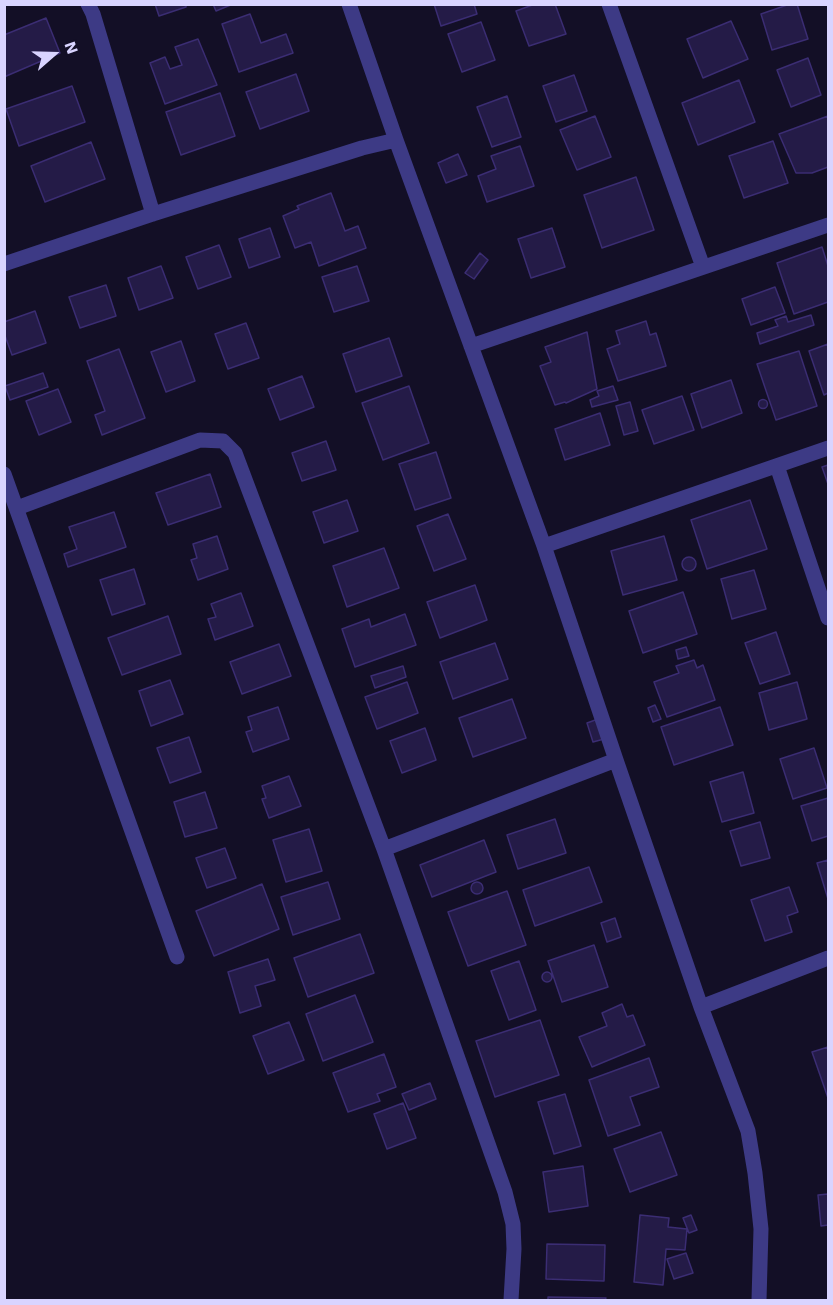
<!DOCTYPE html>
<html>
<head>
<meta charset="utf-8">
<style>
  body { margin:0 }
  #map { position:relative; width:833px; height:1305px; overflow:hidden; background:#130f26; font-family:"Work Sans",sans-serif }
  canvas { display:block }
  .frame { position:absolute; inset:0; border:6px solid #d9d4ff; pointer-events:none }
  .north { position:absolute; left:24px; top:24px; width:60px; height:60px; -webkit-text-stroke:4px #130f26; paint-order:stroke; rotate:70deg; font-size:16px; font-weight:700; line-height:24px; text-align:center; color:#d9d4ff }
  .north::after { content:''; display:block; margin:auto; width:21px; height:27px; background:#d9d4ff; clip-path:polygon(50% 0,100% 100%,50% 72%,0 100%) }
</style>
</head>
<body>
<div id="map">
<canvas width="833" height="1305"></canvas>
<div class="frame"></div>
<div class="north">N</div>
</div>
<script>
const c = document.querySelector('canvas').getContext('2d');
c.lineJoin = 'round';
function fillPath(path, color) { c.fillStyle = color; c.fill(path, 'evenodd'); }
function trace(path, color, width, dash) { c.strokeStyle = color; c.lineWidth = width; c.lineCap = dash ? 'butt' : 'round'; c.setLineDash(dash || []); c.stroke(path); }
const building = new Path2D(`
  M155 4H186V7L159 16Z
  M213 4H233L216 11Z
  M434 4H474L477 14 441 26Z
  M535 4H555L566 34 529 46 516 11Z
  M790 4H797L808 39 772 50 761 14Z
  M250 14 261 43 286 34 293 53 239 72 222 24Z
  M46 18 60 53 4 77V35Z
  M731 21 748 59 703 78 687 39Z
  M481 22 495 60 462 72 448 34Z
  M198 39 217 85 165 104 150 63 165 57 170 69 182 65 175 47Z
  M808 58 821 95 791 107 777 70Z
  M296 74 309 111 260 129 246 92Z
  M574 75 587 111 556 122 543 86Z
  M739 80 755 122 698 145 682 103Z
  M72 86 85 122 19 146 6 109Z
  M220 93 235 136 181 155 166 112Z
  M507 96 521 137 492 147 477 107Z
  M595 116 611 157 577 170 560 130Z
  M828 116V167L812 173H796L779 134Z
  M773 141 788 183 744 198 729 156Z
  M91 142 105 179 45 202 31 166Z
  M520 146 534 186 487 202 478 176 496 169 491 156Z
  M458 154 467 175 446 183 438 163Z
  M636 177 654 230 602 248 584 195Z
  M331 193 345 231 358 226 366 248 319 266 311 242 295 248 283 216 299 209 297 206Z
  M270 228 280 257 249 268 239 239Z
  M552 228 565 267 531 278 518 239Z
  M219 245 231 277 198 289 186 257Z
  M822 247 828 266V302L794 314 777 263Z
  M480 253 488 260 474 279 465 273Z
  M161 266 173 298 139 310 128 278Z
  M357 266 369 301 334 312 322 277Z
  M106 285 116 316 80 328 69 297Z
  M775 287 785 313 751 325 742 299Z
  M35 311 46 343 12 355 4 333V322Z
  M811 315 814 325 760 344 757 333 778 326 775 320 786 316 788 322Z
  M646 321 650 335 656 333 666 366 618 381 607 349 620 344 616 331Z
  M246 323 259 358 228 369 215 334Z
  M587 332 597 389 566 403 565 402 555 405 540 366 551 362 545 347Z
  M389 338 402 376 356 392 343 354Z
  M181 341 195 381 166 392 151 352Z
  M828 344V393L824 395 809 351Z
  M119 349 145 418 102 435 95 415 105 411 87 361Z
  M799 351 817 406 776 420 757 364Z
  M43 373 48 387 10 400 5 386Z
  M302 376 314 407 280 420 268 389Z
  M731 380 742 413 702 428 691 394Z
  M409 386 429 443 383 460 362 403Z
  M613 386 618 400 592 407 590 400 599 396 597 391Z
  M58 389 71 422 39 435 26 401Z
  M682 396 694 430 654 444 642 410Z
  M758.5 404a4.5 4.5 0 1 1 9 0a4.5 4.5 0 1 1-9 0Z
  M630 402 638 431 624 435 616 406Z
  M600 413 610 445 565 460 555 429Z
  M326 441 336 470 302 481 292 453Z
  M436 452 451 498 415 510 399 464Z
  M828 465V484L822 467Z
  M210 474 221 507 168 525 156 493Z
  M347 500 358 531 324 543 313 512Z
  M750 500 767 549 707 569 691 520Z
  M114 512 126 547 68 567 64 554 77 549 69 527Z
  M448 514 466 559 434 571 417 526Z
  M217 536 228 569 198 580 191 560 197 558 193 544Z
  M664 536 677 580 623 595 611 551Z
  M384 548 399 588 347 607 333 566Z
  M682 564a7 7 0 1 1 14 0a7 7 0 1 1-14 0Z
  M134 569 145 604 112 615 100 580Z
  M754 570 766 609 732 619 721 579Z
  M475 585 487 620 440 638 427 602Z
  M683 592 697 634 643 653 629 611Z
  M241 593 253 626 215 640 208 619 216 617 211 604Z
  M405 614 416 645 355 667 342 629 369 619 371 627Z
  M168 616 181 654 122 675 108 638Z
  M776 632 790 674 760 684 745 643Z
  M495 643 508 679 453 699 440 662Z
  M279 644 291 676 242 694 230 662Z
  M686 647 689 656 678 659 676 650Z
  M694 660 697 668 703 665 715 700 667 717 654 682 679 673 676 666Z
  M403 666 406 677 375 688 371 676Z
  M170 680 183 714 151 726 139 691Z
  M407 682 418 713 377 729 365 697Z
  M797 682 807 719 769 730 759 693Z
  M512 699 526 738 473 757 459 718Z
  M655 705 661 719 653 722 648 708Z
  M278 707 289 739 253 752 246 732 252 730 248 717Z
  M720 707 733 745 674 765 661 727Z
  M598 719 604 739 593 742 587 723Z
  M425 728 436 760 402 773 390 741Z
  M189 737 201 772 170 783 157 748Z
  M814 748 827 788 793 799 780 759Z
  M743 772 754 813 722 822 710 782Z
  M289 776 301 806 269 818 262 799 266 798 262 786Z
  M205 792 217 828 185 837 174 802Z
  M828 798V836L812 841 801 806Z
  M555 819 566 853 518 869 507 835Z
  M760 822 770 858 741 866 730 831Z
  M309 829 322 871 286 882 273 840Z
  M484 840 496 872 432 897 420 865Z
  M225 848 236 878 207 888 196 858Z
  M828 860V899L817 863Z
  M589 867 602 902 535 926 523 890Z
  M471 888a6 6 0 1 1 12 0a6 6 0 1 1-12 0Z
  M328 882 340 919 293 935 281 897Z
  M262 884 279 929 214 956 196 911Z
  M789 887 798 912 787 916 792 932 765 941 751 900Z
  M507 891 526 945 468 966 448 912Z
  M615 918 621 937 607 942 601 923Z
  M360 934 374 973 308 997 294 958Z
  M594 945 608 987 562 1002 548 961Z
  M268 959 275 980 255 986 261 1006 240 1013 228 972Z
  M519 961 536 1010 509 1020 491 971Z
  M542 977a5 5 0 1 1 10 0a5 5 0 1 1-10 0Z
  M355 995 373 1042 323 1061 306 1014Z
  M622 1004 627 1017 633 1015 645 1045 592 1067 579 1037 607 1026 602 1013Z
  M540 1020 559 1075 495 1097 476 1041Z
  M289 1022 304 1060 268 1074 253 1036Z
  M828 1047V1098L812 1052Z
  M384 1054 396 1087 377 1094 380 1101 348 1112 333 1073Z
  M649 1058 659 1087 630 1097 640 1125 608 1136 589 1080Z
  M430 1083 436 1099 409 1110 402 1094Z
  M565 1094 581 1146 554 1154 538 1102Z
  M403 1103 416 1138 387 1149 374 1114Z
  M661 1132 677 1175 630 1192 614 1149Z
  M583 1166 588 1206 549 1212 543 1172Z
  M828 1194V1225L821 1226 818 1195Z
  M640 1215 669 1218 668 1227 687 1229 685 1250 666 1249 663 1285 634 1282Z
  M691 1215 697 1230 689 1233 683 1218Z
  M547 1244 605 1245 604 1281 546 1279Z
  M686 1253 693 1273 674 1279 667 1259Z
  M548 1297 606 1298 605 1300H548Z`);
const minor = new Path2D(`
  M88 4 93 14 153 214
  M349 4 396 140 544 546 616 760 701 1007 748 1131 755 1173 761 1229 759 1300
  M609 4 703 267
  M4 264 153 214 362 148 396 140
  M471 346 828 225
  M777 466 828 618
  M4 474 177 957
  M17 508 200 440 223 441 235 453 384 849 505 1192 513 1224 514 1249 511 1300
  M544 546 828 448
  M384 849 616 760
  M701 1007 828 958`);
fillPath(building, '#241b47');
trace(building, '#3b2d73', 1.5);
trace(minor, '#3d3a85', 15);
</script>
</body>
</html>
